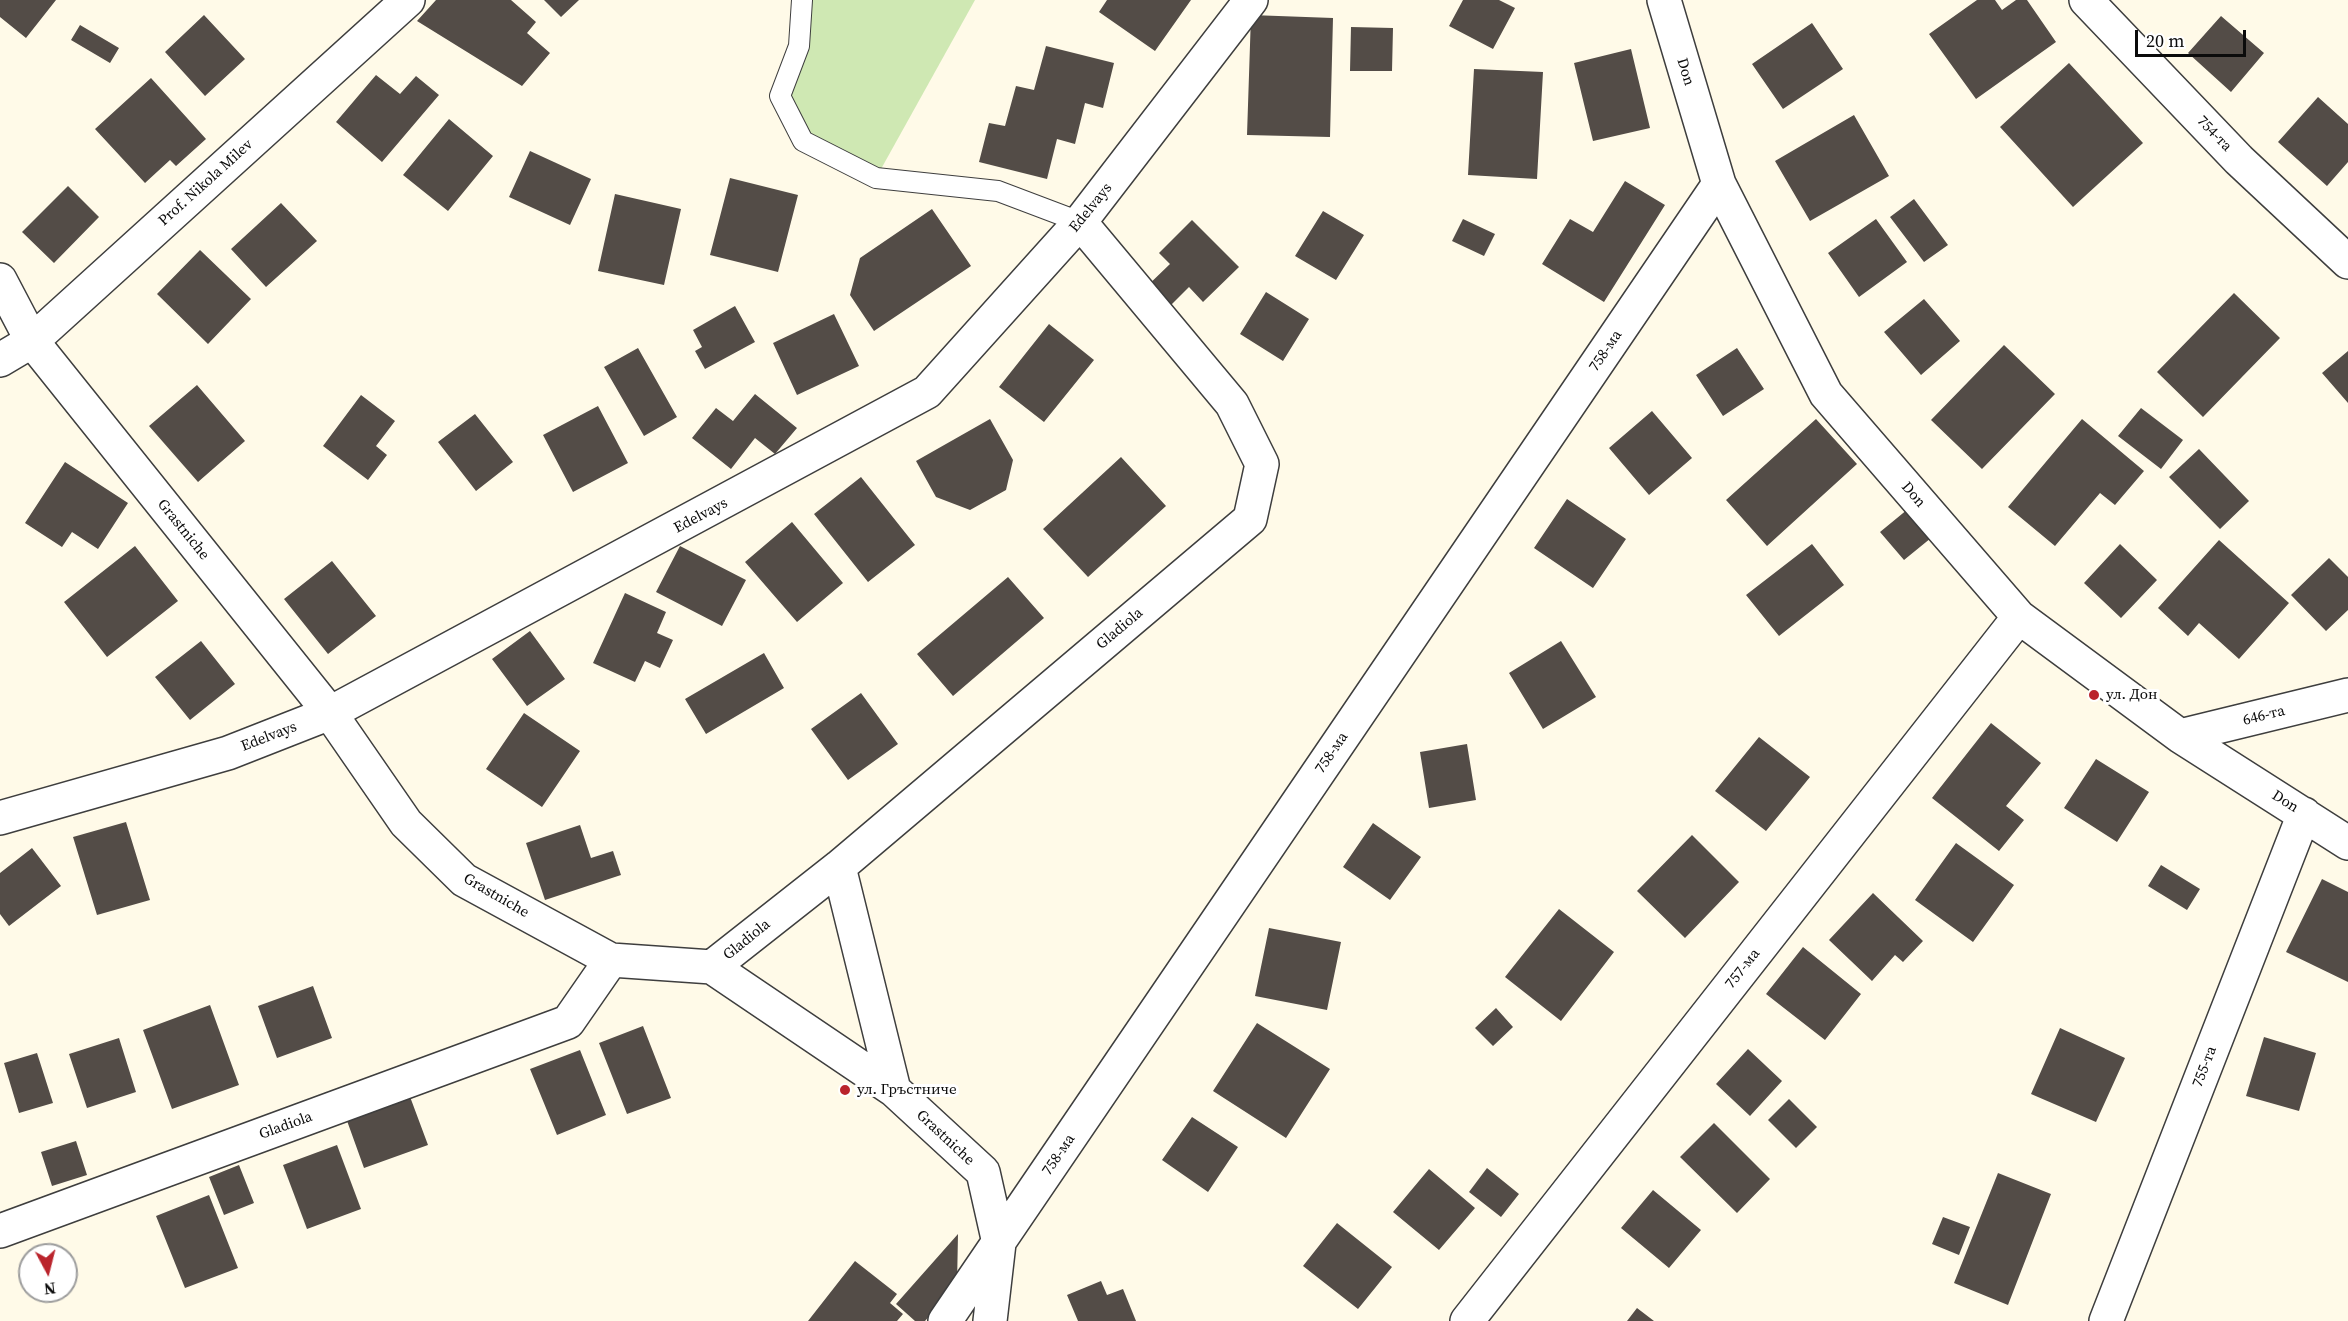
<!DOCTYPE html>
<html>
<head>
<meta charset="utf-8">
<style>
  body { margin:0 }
  #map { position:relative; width:2348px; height:1321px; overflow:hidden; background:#fffae8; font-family:"Source Serif 4",serif }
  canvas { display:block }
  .north { position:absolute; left:18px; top:1243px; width:60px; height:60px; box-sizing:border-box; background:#fff; border:2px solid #9d9d9d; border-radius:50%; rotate:173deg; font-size:16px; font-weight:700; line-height:24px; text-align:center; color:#0b0b0b }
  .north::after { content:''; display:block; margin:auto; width:21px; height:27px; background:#ba242c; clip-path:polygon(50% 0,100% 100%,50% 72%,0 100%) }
  .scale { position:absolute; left:2135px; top:30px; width:111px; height:27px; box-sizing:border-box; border:3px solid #0b0b0b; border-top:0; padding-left:8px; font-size:18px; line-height:21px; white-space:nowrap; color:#0b0b0b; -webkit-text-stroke:4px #fff; paint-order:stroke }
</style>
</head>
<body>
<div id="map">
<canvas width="2348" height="1321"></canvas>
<div class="north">N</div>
<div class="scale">20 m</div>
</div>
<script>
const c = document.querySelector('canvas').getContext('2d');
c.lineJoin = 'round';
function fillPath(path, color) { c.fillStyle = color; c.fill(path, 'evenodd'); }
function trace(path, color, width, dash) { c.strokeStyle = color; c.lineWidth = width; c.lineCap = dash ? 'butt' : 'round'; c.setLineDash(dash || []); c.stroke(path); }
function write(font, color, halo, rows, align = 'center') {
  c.font = font + ' "Source Serif 4",serif'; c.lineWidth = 6; c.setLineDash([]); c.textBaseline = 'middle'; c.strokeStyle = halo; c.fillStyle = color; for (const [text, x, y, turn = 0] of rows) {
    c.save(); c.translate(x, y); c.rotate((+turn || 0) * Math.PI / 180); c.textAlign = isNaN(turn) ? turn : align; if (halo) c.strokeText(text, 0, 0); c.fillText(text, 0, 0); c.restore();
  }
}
const green = new Path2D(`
  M802 0H975L876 178 803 141 780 96Z`);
const building = new Path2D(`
  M0 0H56L26 38 0 17Z
  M436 0H511L536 22 527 33 550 53 522 86 417 21Z
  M544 0H579L561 17Z
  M1107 0H1191L1155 51 1099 12Z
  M1463 0H1499L1515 8 1493 49 1449 26Z
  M1977 0H1995L2002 10 2016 0H2027L2056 42 1976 99 1929 34Z
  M204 15 245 59 205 96 165 52Z
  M1251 15 1333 18 1330 137 1247 135Z
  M2221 16 2264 53 2231 92 2188 53Z
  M1812 23 1843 69 1783 109 1752 64Z
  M80 25 119 48 110 63 71 40Z
  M1351 27 1393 28 1392 71H1350Z
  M1046 46 1114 63 1103 108 1085 103 1075 144 1057 139 1047 179 979 162 989 123 1005 126 1016 86 1034 90Z
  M1631 49 1650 128 1593 141 1574 63Z
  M2069 63 2143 143 2073 207 2000 127Z
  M1474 69 1543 72 1537 179 1468 175Z
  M376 75 400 94 416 76 439 95 382 162 336 122Z
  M151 78 206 139 176 166 170 160 145 183 95 129Z
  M2318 97 2348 124V162L2327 186 2278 142Z
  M1854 115 1889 176 1810 221 1775 161Z
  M449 119 493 156 448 211 403 175Z
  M530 151 591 179 570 225 509 197Z
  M730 178 798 195 778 272 710 255Z
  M1625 181 1665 205 1604 302 1542 264 1570 219 1593 232Z
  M68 186 99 217 54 263 22 232Z
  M615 194 681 209 664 285 598 271Z
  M1914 199 1948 245 1924 262 1890 217Z
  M281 203 317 241 266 287 231 249Z
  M932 209 971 266 874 331 850 295 860 258Z
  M1323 211 1364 235 1336 280 1295 256Z
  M1463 219 1495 234 1484 256 1452 241Z
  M1876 219 1907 262 1859 297 1828 253Z
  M1192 220 1239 267 1203 302 1189 287 1164 312 1142 291 1170 264 1159 253Z
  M200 250 251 299 208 344 157 294Z
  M1266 292 1309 319 1283 361 1240 334Z
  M2234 293 2280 338 2203 417 2157 372Z
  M1924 299 1960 341 1921 375 1884 332Z
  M735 306 755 342 705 369 695 351 702 347 693 330Z
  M834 314 859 366 797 395 773 343Z
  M1049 324 1094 360 1044 422 999 387Z
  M2004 345 2055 394 1982 469 1931 420Z
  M638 348 677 417 644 436 604 367Z
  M1737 348 1764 389 1723 416 1696 375Z
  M2348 351V403L2322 373Z
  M197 385 245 441 198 482 149 426Z
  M755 394 797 428 775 454 755 438 731 469 692 438 716 408 733 421Z
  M361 395 395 421 376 446 387 455 368 480 323 446Z
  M598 406 628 463 573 492 543 435Z
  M2141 408 2183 440 2161 469 2118 436Z
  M1652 411 1692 458 1649 495 1609 448Z
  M475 414 513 462 476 491 438 442Z
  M990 419 1013 460 1006 490 970 510 936 497 916 461Z
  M1816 419 1857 464 1767 546 1726 500Z
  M2082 419 2144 471 2115 505 2100 493 2055 546 2008 507Z
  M2199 449 2249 501 2220 529 2169 477Z
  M1121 457 1166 506 1088 577 1043 529Z
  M65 462 128 503 98 549 72 532 62 547 25 523Z
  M861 477 915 545 868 582 814 514Z
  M1567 499 1626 539 1593 588 1534 548Z
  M1908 509 1931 538 1904 560 1880 532Z
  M792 522 843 583 797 622 745 562Z
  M2219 540 2289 603 2239 659 2199 623 2188 636 2158 608Z
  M1812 544 1844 585 1779 636 1746 595Z
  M2120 544 2157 580 2121 618 2084 583Z
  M135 546 178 601 107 657 64 602Z
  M680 546 746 580 722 626 656 592Z
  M2329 558 2348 577V610L2326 631 2291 595Z
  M332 561 376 616 328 654 284 599Z
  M1008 577 1044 618 953 696 917 654Z
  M625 593 666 612 657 633 673 640 660 668 645 661 635 682 593 663Z
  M530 631 565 679 527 706 492 659Z
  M201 641 235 684 190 720 155 677Z
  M1561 641 1596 697 1543 729 1509 673Z
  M764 653 784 688 706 734 685 699Z
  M861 693 898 744 848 780 811 729Z
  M524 713 580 751 542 807 486 769Z
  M1991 723 2041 763 2006 806 2024 820 1999 851 1932 798Z
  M1759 737 1810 777 1766 831 1715 791Z
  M1467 744 1476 800 1429 808 1420 752Z
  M2096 759 2149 792 2117 842 2064 808Z
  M126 822 150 900 97 915 73 837Z
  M1373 823 1421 857 1390 900 1343 867Z
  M580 825 591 858 613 851 621 875 545 900 526 843Z
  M1692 835 1739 882 1685 938 1637 891Z
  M1956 843 2014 885 1973 942 1915 900Z
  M32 848 61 886 9 926 0 914V873Z
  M2161 865 2200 889 2187 910 2148 886Z
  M2322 879 2348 892V982L2286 952Z
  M1873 893 1923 941 1903 962 1895 955 1872 981 1829 940Z
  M1559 909 1614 952 1561 1021 1505 977Z
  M1269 928 1341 942 1327 1010 1255 996Z
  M1803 947 1861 994 1825 1040 1766 994Z
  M313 986 332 1038 277 1058 258 1006Z
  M210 1005 239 1085 172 1109 143 1030Z
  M1496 1008 1513 1027 1493 1046 1475 1028Z
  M1257 1023 1330 1069 1286 1138 1213 1091Z
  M643 1026 671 1098 627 1114 599 1043Z
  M2060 1028 2125 1058 2096 1122 2031 1094Z
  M2264 1037 2316 1053 2299 1111 2246 1096Z
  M119 1038 136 1092 87 1108 69 1054Z
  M1748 1049 1782 1081 1750 1116 1716 1084Z
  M580 1050 606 1115 557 1135 530 1069Z
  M37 1053 53 1103 19 1113 4 1063Z
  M409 1094 428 1145 364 1168 346 1118Z
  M1789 1099 1817 1127 1796 1148 1768 1120Z
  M1192 1117 1238 1147 1208 1192 1162 1160Z
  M1714 1123 1770 1179 1737 1213 1680 1157Z
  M76 1141 87 1175 52 1186 41 1152Z
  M337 1145 361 1209 307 1229 283 1165Z
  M239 1165 254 1203 224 1215 209 1177Z
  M1487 1168 1519 1194 1501 1217 1469 1192Z
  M1429 1169 1475 1208 1439 1250 1393 1212Z
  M1998 1173 2051 1194 2008 1305 1954 1283Z
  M1653 1190 1701 1230 1669 1268 1621 1228Z
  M209 1195 238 1268 185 1288 156 1216Z
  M1943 1217 1970 1227 1959 1255 1932 1244Z
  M1337 1223 1392 1267 1358 1309 1303 1266Z
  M958 1234 957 1285 925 1321H915L896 1304Z
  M855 1261 897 1294 890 1303 903 1314 897 1321H808Z
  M1101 1281 1107 1295 1123 1289 1136 1321H1078L1067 1295Z
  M1637 1308 1654 1321H1627Z`);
const service = new Path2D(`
  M802 0 799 46 780 96 803 141 876 178 998 191 1080 222`);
const minor = new Path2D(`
  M1664 0 1719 184 1826 394 2019 617 2180 736 2348 843
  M2086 0 2239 160 2348 262
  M0 280 32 341 330 713 406 823 464 880 611 960 712 967 894 1090 983 1172 999 1243 990 1321
  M0 360 32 341 408 0
  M2180 736 2348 695
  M0 818 228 753 330 713 927 392 1080 222 1251 0
  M839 867 894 1090
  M712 967 839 867 1250 519 1262 464 1232 404 1080 222
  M0 1231 568 1022 611 960
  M945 1321 1719 184
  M1467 1321 2019 617
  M2106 1321 2304 814`);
const markers = [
  [2094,695,6,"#ba242c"],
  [845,1090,6,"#ba242c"]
];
const streetNames = [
  ["Don",1685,72,73],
  ["754-та",2214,134,46],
  ["Prof. Nikola Milev",206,183,-42],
  ["Edelvays",1091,208,-51],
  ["758-ма",1606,351,-56],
  ["Don",1913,495,49],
  ["Edelvays",701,516,-28],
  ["Grastniche",183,530,51],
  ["Gladiola",1120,629,-40],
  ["646-та",2264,716,-14],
  ["Edelvays",269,737,-21],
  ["758-ма",1332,753,-56],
  ["Don",2285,802,32],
  ["Grastniche",496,896,30],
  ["Gladiola",747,940,-39],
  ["757-ма",1743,969,-52],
  ["755-та",2205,1067,-69],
  ["Gladiola",286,1126,-20],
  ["Grastniche",945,1138,43],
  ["758-ма",1059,1155,-56]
];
const poiNames = [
  ["ул. Дон",2106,695],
  ["ул. Гръстниче",857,1090]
];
fillPath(green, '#cfe8b3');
fillPath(building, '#534c47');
trace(service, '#3e3e3e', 22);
trace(minor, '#3e3e3e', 36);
trace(service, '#fff', 20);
trace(minor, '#fff', 33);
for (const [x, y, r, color] of markers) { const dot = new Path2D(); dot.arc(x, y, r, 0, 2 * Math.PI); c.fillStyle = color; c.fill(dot); trace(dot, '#fff', 2); }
write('15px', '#0b0b0b', '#fff', streetNames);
write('15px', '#0b0b0b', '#fff', poiNames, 'left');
</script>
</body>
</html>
